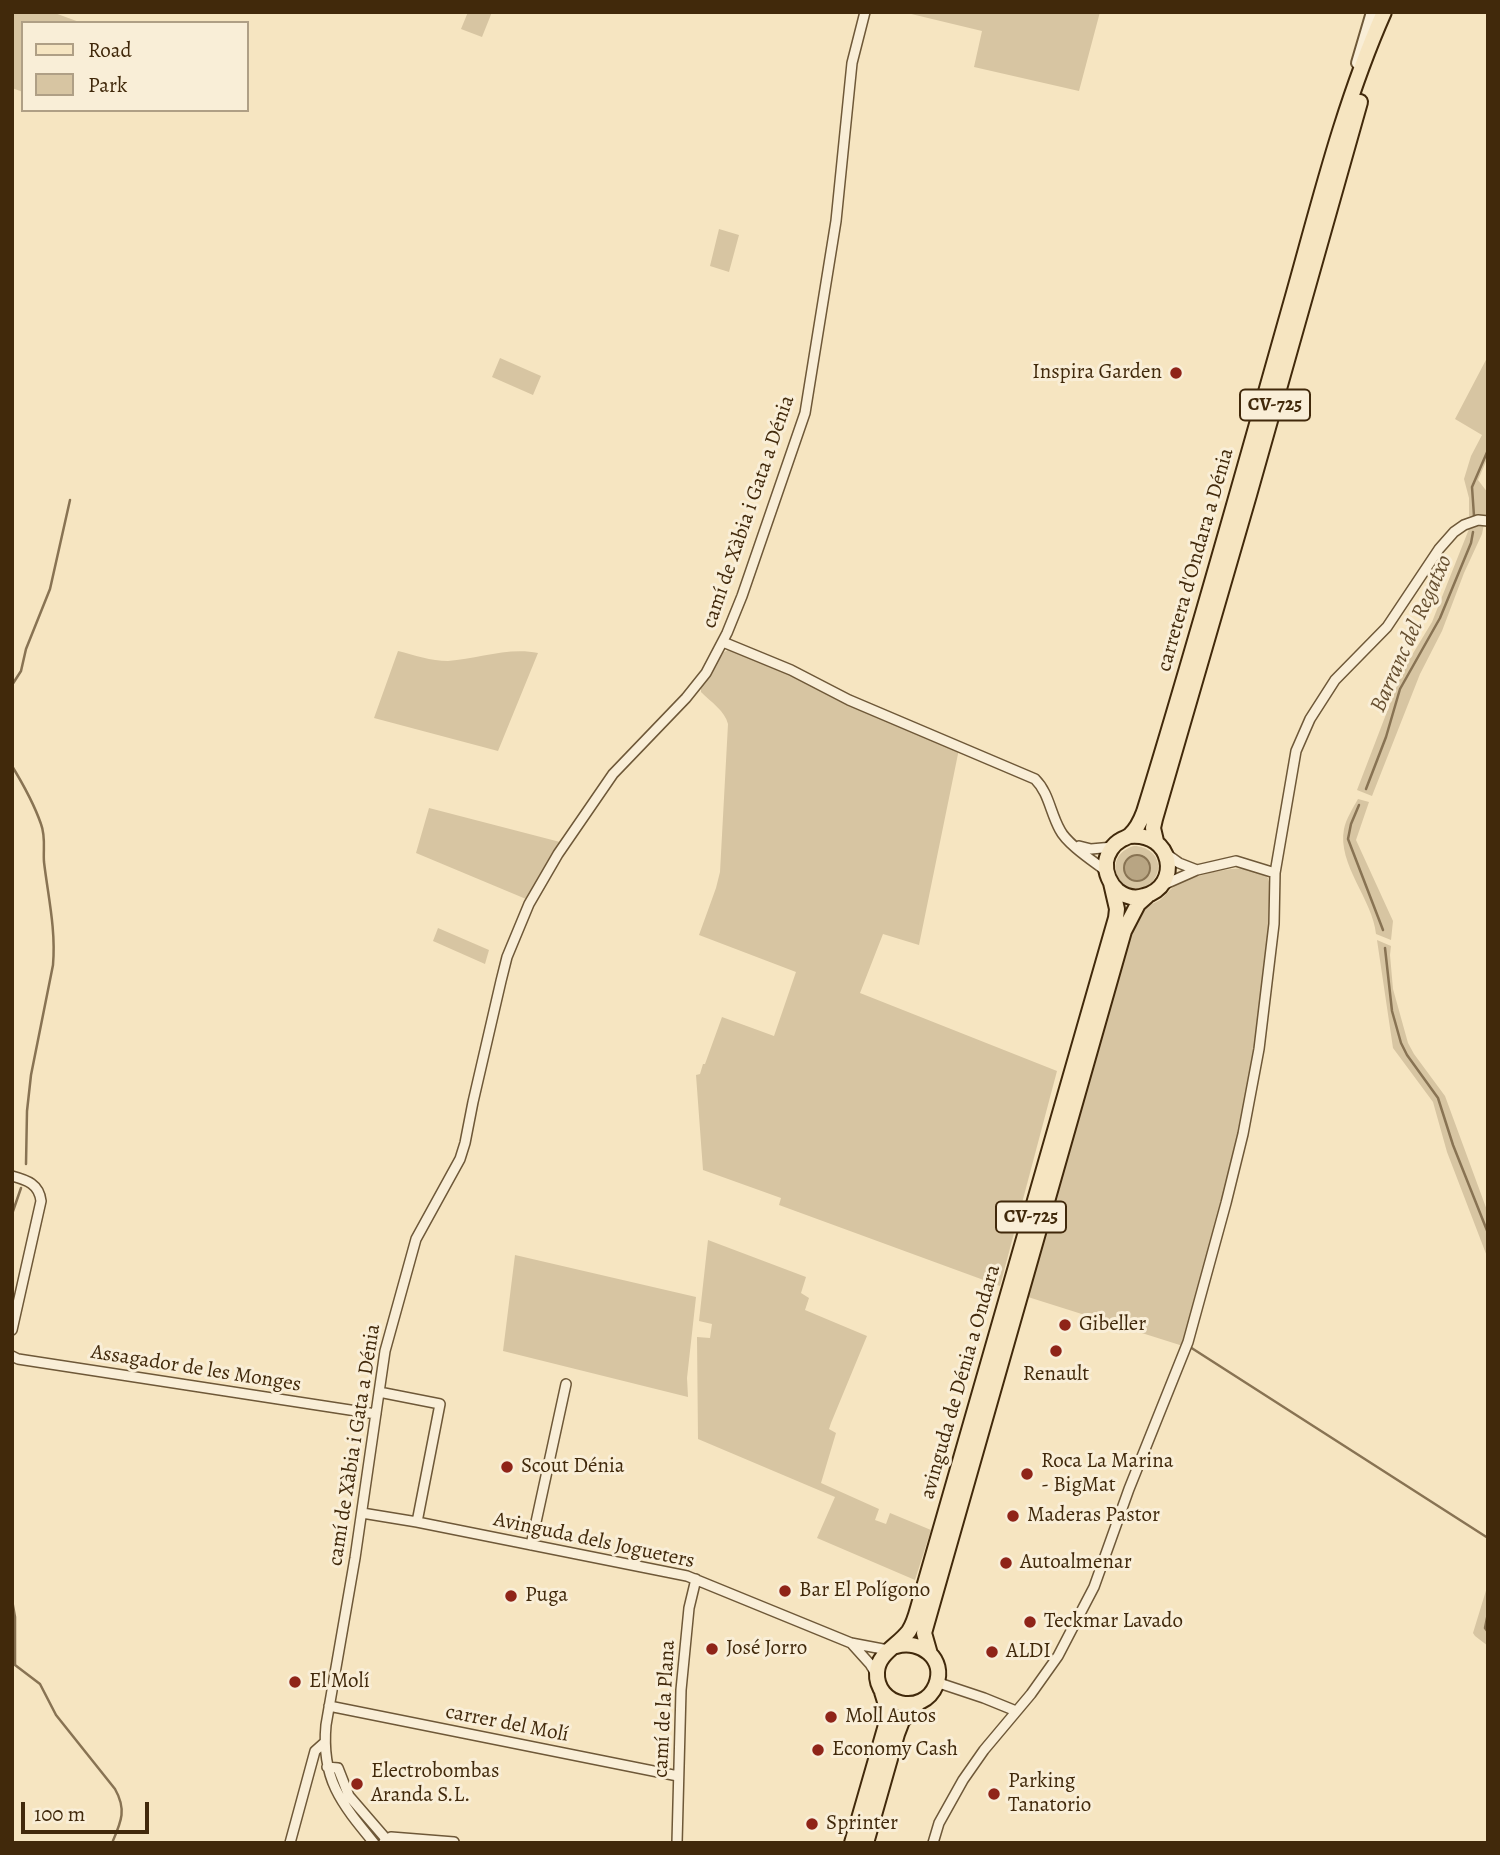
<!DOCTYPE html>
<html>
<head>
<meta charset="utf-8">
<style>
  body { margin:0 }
  #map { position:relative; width:1500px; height:1855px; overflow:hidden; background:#f6e5c1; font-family:Alegreya,serif }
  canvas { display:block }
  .frame { position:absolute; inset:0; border:14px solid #41290b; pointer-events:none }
  .legend { position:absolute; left:21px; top:21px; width:228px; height:91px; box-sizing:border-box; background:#f9eed7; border:2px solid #af9f85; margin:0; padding:9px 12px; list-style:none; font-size:21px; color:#41290b }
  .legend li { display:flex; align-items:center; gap:14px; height:35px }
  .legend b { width:35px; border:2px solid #af9f85 }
  .scale { position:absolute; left:21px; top:1802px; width:128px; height:32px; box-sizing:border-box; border:4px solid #41290b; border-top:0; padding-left:9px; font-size:21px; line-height:24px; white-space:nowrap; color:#41290b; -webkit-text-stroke:5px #f9eed7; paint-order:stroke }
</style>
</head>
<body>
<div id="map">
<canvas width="1500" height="1855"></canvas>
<div class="frame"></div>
<ul class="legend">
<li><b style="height:9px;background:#f6e5c1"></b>Road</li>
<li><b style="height:19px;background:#d7c5a2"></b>Park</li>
</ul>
<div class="scale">100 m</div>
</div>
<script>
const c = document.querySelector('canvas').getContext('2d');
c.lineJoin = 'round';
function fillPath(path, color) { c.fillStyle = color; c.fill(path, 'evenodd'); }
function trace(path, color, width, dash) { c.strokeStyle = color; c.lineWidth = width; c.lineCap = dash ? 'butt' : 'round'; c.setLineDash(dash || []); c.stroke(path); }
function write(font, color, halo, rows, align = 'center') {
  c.font = font + ' Alegreya,serif'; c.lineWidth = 6; c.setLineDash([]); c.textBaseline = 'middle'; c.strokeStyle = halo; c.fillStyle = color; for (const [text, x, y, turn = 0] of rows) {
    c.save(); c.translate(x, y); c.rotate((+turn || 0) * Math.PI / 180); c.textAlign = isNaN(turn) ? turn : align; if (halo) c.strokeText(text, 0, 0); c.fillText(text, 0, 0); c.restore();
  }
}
const green = new Path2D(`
  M12 12H52L82 23H23V92L12 88Z
  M468 12H492L482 37 461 29Z
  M903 12H1100L1079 91 974 67 982 31Z
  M719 229 739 235 729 272 710 266Z
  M1488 356V457L1478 480 1488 493V512L1486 515 1469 516V498L1464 479 1471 456 1482 435 1455 419Z
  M500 358 541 376 533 395 492 377Z
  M1484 524 1482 534 1464 573 1442 631 1420 674 1372 796 1357 790 1403 670 1432 622 1469 529Z
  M728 650 739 652 793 675 845 703 959 749 919 945 883 934 860 993 1057 1071 1000 1286 779 1205 781 1198 703 1170 696 1075 700 1074 703 1064H705L722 1017 774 1036 796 972 699 935 716 888 720 872 728 724C725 711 711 702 701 692V688L724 652Z
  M398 651C414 655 431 661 448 661 477 659 508 647 538 653L498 751 374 718Z
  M1358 799 1369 802 1356 840 1393 921 1391 940 1376 934C1373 900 1337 864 1344 829 1346 819 1353 808 1358 799Z
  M429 808 560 842 526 899 416 853Z
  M1134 846C1147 846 1160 855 1158 870 1156 878 1152 884 1144 887 1117 898 1101 855 1134 846ZM1136 854 1147 859C1151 864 1151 869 1148 875L1130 879C1120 871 1123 858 1136 854Z
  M1245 868 1262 872 1268 878 1270 886 1271 919 1256 1047 1222 1205 1183 1346 1028 1297 1133 927 1144 908 1160 900 1178 882 1213 872 1231 869Z
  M438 928 489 950 485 964 433 941Z
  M1377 940 1391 946 1390 955 1393 989 1408 1043 1414 1054 1445 1096 1488 1213V1259L1447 1152 1433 1102 1393 1048Z
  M708 1240 806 1277 801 1293 809 1298 805 1310 867 1336 831 1423 829 1429 836 1433 821 1483 879 1509 875 1520 886 1524 890 1513 931 1530 915 1580 817 1538 835 1497 698 1439 697 1337 710 1338 712 1324 699 1321Z
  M515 1255 696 1297 687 1378 688 1397 503 1351Z
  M1488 1584V1646L1475 1636 1473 1633Z`);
const water = new Path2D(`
  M1124 868a13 13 0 1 1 26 0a13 13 0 1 1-26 0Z`);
const stream = new Path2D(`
  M1474 516 1472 487 1488 450
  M12 685 21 671 26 649 50 589 70 500
  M12 766C23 784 34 804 41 824 46 837 43 849 44 862 48 896 56 929 53 965L31 1075 27 1111 26 1164
  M1366 789 1386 737 1400 689 1440 618 1471 543 1473 532
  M1359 805 1351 824 1348 839 1383 930
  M1385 948 1392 1011 1401 1043 1407 1055 1438 1098 1453 1145 1488 1233
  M12 1214 21 1188
  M1190 1347 1488 1538
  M12 1600 15 1617V1665L40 1684 56 1715 115 1789C127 1810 121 1822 112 1843
  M1488 1613 1485 1628 1488 1632`);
const minor = new Path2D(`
  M723 642 791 670 849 700 1035 779C1049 793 1050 812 1060 830 1067 844 1093 861 1106 871
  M1079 846 1091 849 1113 847
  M1165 853 1179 863 1197 870
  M1163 885 1197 870 1236 861 1275 873
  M12 1176C27 1180 39 1184 41 1201L12 1330
  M12 1356 18 1359 376 1414
  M379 1392 440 1404 417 1522
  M362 1513 417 1522 687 1576 851 1643 888 1650
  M531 1545 566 1384
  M852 1644 870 1664 876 1674
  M936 1682 984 1698 1016 1711
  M329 1706 678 1776
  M327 1767 338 1768 349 1796 387 1840
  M384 1842 391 1837 454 1842
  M290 1843 315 1751 324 1743
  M374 1843C341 1803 321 1779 326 1725L355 1558 385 1351 416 1239 460 1159 465 1143 473 1102 501 981 507 957 529 904 558 854 613 774 686 698 706 673 727 633 742 596 805 413 836 221 852 63 865 12
  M677 1843 681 1690 689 1608 696 1579
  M933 1843 939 1823 963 1780 984 1750 1031 1694 1058 1656 1071 1631 1094 1587 1129 1489 1188 1342 1226 1203 1243 1134 1259 1049 1274 924 1275 873 1296 751 1310 719 1335 680 1387 627 1439 549 1454 532 1464 525 1478 520 1488 521`);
const tertiary = new Path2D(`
  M1357 63 1372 12`);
const primary = new Path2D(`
  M1129 836C1173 831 1182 886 1144 896 1135 899 1126 897 1118 891 1110 884 1105 873 1106 862 1107 854 1113 844 1121 840 1124 838 1127 838 1130 835 1137 829 1141 820 1144 812 1195 647 1241 480 1288 314 1317 213 1341 109 1384 12
  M1156 841 1153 828 1155 819 1249 495 1360 102
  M896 1646C921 1639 946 1659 936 1685 923 1717 875 1706 877 1672 878 1653 898 1646 909 1631 915 1622 917 1611 920 1601L1116 918 1117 909 1111 883
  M930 1654 924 1633 1124 931 1138 904 1147 896
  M852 1843 888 1718 887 1708 882 1692
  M866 1843 897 1734 902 1721 918 1703`);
const markers = [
  [1176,373,7,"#8f2418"],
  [1065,1325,7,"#8f2418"],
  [1056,1351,7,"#8f2418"],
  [507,1467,7,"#8f2418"],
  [1027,1474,7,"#8f2418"],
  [1013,1516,7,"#8f2418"],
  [1006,1563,7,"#8f2418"],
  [785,1591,7,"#8f2418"],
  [511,1596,7,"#8f2418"],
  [1030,1622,7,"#8f2418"],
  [712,1649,7,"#8f2418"],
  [992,1652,7,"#8f2418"],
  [295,1682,7,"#8f2418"],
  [831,1717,7,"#8f2418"],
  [818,1750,7,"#8f2418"],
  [357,1784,7,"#8f2418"],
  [994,1794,7,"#8f2418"],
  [812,1824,7,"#8f2418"]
];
const shields = [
  [1275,405,70],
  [1031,1217,70]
];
const shieldNames = [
  ["CV-725",1275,405],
  ["CV-725",1031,1217]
];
const poiNames = [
  ["Inspira Garden",1162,373,"right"],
  ["Gibeller",1079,1325],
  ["Renault",1056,1375,"center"],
  ["Roca La Marina",1041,1462],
  ["- BigMat",1041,1486],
  ["Scout Dénia",521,1467],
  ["Maderas Pastor",1027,1516],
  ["Autoalmenar",1020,1563],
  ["Bar El Polígono",799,1591],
  ["Puga",525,1596],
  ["Teckmar Lavado",1044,1622],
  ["José Jorro",726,1649],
  ["ALDI",1006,1652],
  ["El Molí",309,1682],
  ["Moll Autos",845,1717],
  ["Economy Cash",832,1750],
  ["Electrobombas",371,1772],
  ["Aranda S.L.",371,1796],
  ["Parking",1008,1782],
  ["Tanatorio",1008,1806],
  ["Sprinter",826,1824]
];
const streetNames = [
  ["camí de Xàbia i Gata a Dénia",749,512,-71],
  ["carretera d'Ondara a Dénia",1196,560,-74],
  ["Assagador de les Monges",196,1369,9],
  ["avinguda de Dénia a Ondara",961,1382,-74],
  ["camí de Xàbia i Gata a Dénia",355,1445,-81],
  ["Avinguda dels Jogueters",594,1541,12],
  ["camí de la Plana",665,1709,-87],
  ["carrer del Molí",507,1724,11]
];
const waterNames = [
  ["Barranc del Regatxo",1412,634,-66]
];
fillPath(green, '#d7c5a2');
fillPath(water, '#b8a583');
trace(water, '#887353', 2);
trace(stream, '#887353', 2.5);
trace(minor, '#6e5838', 12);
trace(tertiary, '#6e5838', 14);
trace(primary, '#41290b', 18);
trace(minor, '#f9eed7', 9);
trace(tertiary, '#f9eed7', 10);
trace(primary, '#f6e5c1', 14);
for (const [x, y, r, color] of markers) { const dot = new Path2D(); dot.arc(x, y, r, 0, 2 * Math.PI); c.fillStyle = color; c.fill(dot); trace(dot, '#f9eed7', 2.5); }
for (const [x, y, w] of shields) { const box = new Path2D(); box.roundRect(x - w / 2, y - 15.5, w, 31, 5); c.fillStyle = '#f9eed7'; c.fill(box); trace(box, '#41290b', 2); }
write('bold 19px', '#41290b', null, shieldNames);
write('21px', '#41290b', '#f9eed7', poiNames, 'left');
write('21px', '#41290b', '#f9eed7', streetNames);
write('italic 23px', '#654e2f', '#f9eed7', waterNames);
</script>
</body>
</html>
